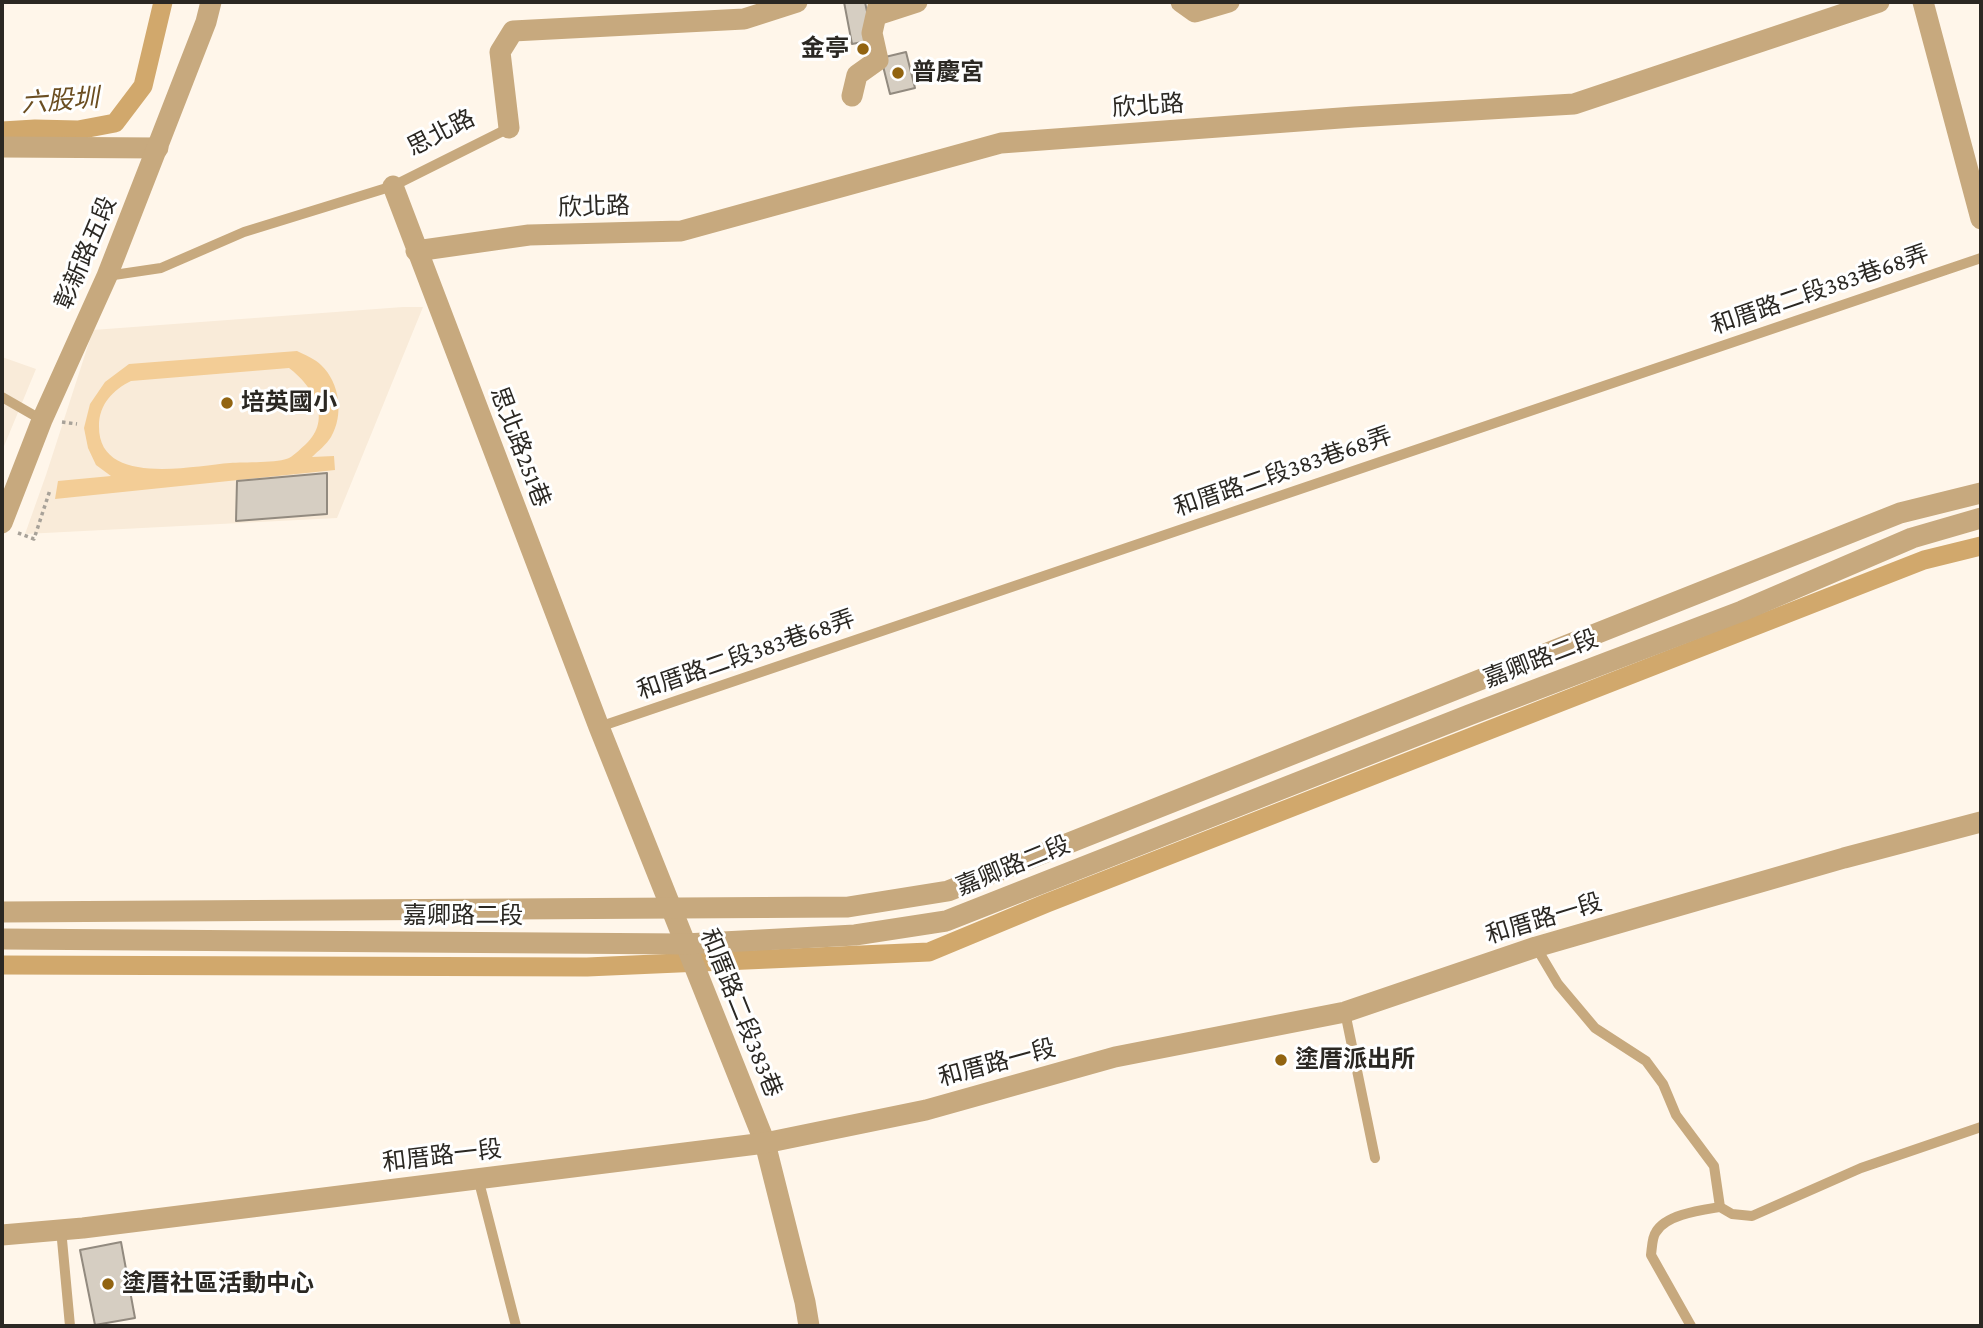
<!DOCTYPE html>
<html>
<head>
<meta charset="utf-8">
<style>
  body { margin:0 }
  #map { position:relative; width:1983px; height:1328px; overflow:hidden; background:#fff6ea; font-family:"Crimson Pro",serif }
  canvas { display:block }
  .frame { position:absolute; inset:0; border:4px solid #2b2823; pointer-events:none }
</style>
</head>
<body>
<div id="map">
<canvas width="1983" height="1328"></canvas>
<div class="frame"></div>
</div>
<script>
const c = document.querySelector('canvas').getContext('2d');
c.lineJoin = 'round';
function fillPath(path, color) { c.fillStyle = color; c.fill(path, 'evenodd'); }
function trace(path, color, width, dash) { c.strokeStyle = color; c.lineWidth = width; c.lineCap = dash ? 'butt' : 'round'; c.setLineDash(dash || []); c.stroke(path); }
function write(font, color, halo, rows, align = 'center') {
  c.font = font + ' "Crimson Pro","Noto Sans TC",serif'; c.lineWidth = 6; c.setLineDash([]); c.textBaseline = 'middle'; c.strokeStyle = halo; c.fillStyle = color; for (const [text, x, y, turn = 0] of rows) {
    c.save(); c.translate(x, y); c.rotate((+turn || 0) * Math.PI / 180); c.textAlign = isNaN(turn) ? turn : align; if (halo) c.strokeText(text, 0, 0); c.fillText(text, 0, 0); c.restore();
  }
}
const built = new Path2D(`
  M403 307H423L337 518 25 534 46 475 93 330Z
  M2 357 36 369 2 451Z`);
const green = new Path2D(`
  M297 351C305 355 315 359 321 365 340 383 344 415 331 437 327 444 318 451 312 457L334 456 335 470 55 499 58 481 111 476 96 465 88 448 84 428 90 404 105 382 129 364ZM289 368C313 386 333 419 306 444 301 448 295 455 289 458 280 463 243 462 230 463 192 466 98 487 99 426 99 404 113 390 131 381Z`);
const canal = new Path2D(`
  M2 131 35 129 78 130 115 123 143 86 163 2
  M2 965 587 967 929 952 1047 903 1924 560 1981 546`);
const building = new Path2D(`
  M844 2H865L873 40 852 44Z
  M906 52 915 88 890 94 881 58Z
  M327 473V514L236 521 237 481Z
  M121 1242 135 1318 95 1325 80 1250Z`);
const path = new Path2D(`
  M62 422 77 424
  M18 533 34 539 50 490`);
const service = new Path2D(`
  M107 276 161 268 244 232 393 186 509 128
  M2 397 42 420
  M599 727 1981 258
  M1536 947 1558 984 1595 1028 1646 1061 1663 1084 1676 1115 1714 1166 1720 1207 1732 1214 1752 1216 1861 1168 1981 1127
  M1345 1012 1375 1158
  M478 1178 516 1326
  M61 1229 70 1326
  M1691 1326 1651 1255C1652 1248 1652 1237 1656 1232 1666 1214 1702 1210 1720 1207`);
const minor = new Path2D(`
  M1181 2 1195 12 1229 2
  M1923 2 1981 219
  M877 15 917 2
  M852 96 857 75 878 60 872 33 879 2
  M509 128 500 52 513 31 744 19 797 2
  M2 147 158 148
  M393 186 599 727 765 1143 805 1302 809 1326
  M416 251 529 235 681 231 1001 143 1354 117 1574 104 1879 2`);
const tertiary = new Path2D(`
  M2 523 42 420 107 276 206 22 211 2
  M2 912 848 907 948 891 1900 513 1981 493
  M2 939 685 944 855 935 946 921 1469 715 1742 611 1912 538 1981 518
  M2 1235 83 1228 765 1143 926 1110 1115 1057 1345 1012 1536 947 1844 858 1981 822`);
const markers = [
  [863,49,7,"#926411"],
  [898,73,7,"#926411"],
  [227,403,7,"#926411"],
  [1281,1060,7,"#926411"],
  [108,1284,7,"#926411"]
];
const poiNames = [
  ["金亭",849,49,"right"],
  ["普慶宮",912,73],
  ["培英國小",241,403],
  ["塗厝派出所",1295,1060],
  ["塗厝社區活動中心",122,1284]
];
const streetNames = [
  ["欣北路",1148,106,-4],
  ["思北路",441,133,-27],
  ["欣北路",594,207,-2],
  ["彰新路五段",86,253,-67],
  ["和厝路二段383巷68弄",1820,290,-19],
  ["思北路251巷",520,447,69],
  ["和厝路二段383巷68弄",1283,472,-19],
  ["和厝路二段383巷68弄",746,655,-19],
  ["嘉卿路二段",1541,659,-21],
  ["嘉卿路二段",1013,866,-22],
  ["嘉卿路二段",463,916],
  ["和厝路一段",1544,919,-17],
  ["和厝路二段383巷",741,1013,68],
  ["和厝路一段",997,1063,-15],
  ["和厝路一段",442,1156,-7]
];
const waterNames = [
  ["六股圳",60,101,-4]
];
fillPath(built, '#f9ebd9');
fillPath(green, '#f3cd96');
trace(canal, '#d1a86c', 19);
fillPath(building, '#d6cec2');
trace(building, '#928a7f', 2);
trace(path, '#a8a299', 3.5, [3.5, 3.5]);
trace(service, '#c7a97e', 10);
trace(minor, '#c7a97e', 21);
trace(tertiary, '#c7a97e', 21);
for (const [x, y, r, color] of markers) { const dot = new Path2D(); dot.arc(x, y, r, 0, 2 * Math.PI); c.fillStyle = color; c.fill(dot); trace(dot, '#fff', 2.5); }
write('bold 24px', '#2b2823', '#fff', poiNames, 'left');
write('24px', '#2b2823', '#fff', streetNames);
write('italic 26px', '#6b4e21', '#fff', waterNames);
</script>
</body>
</html>
